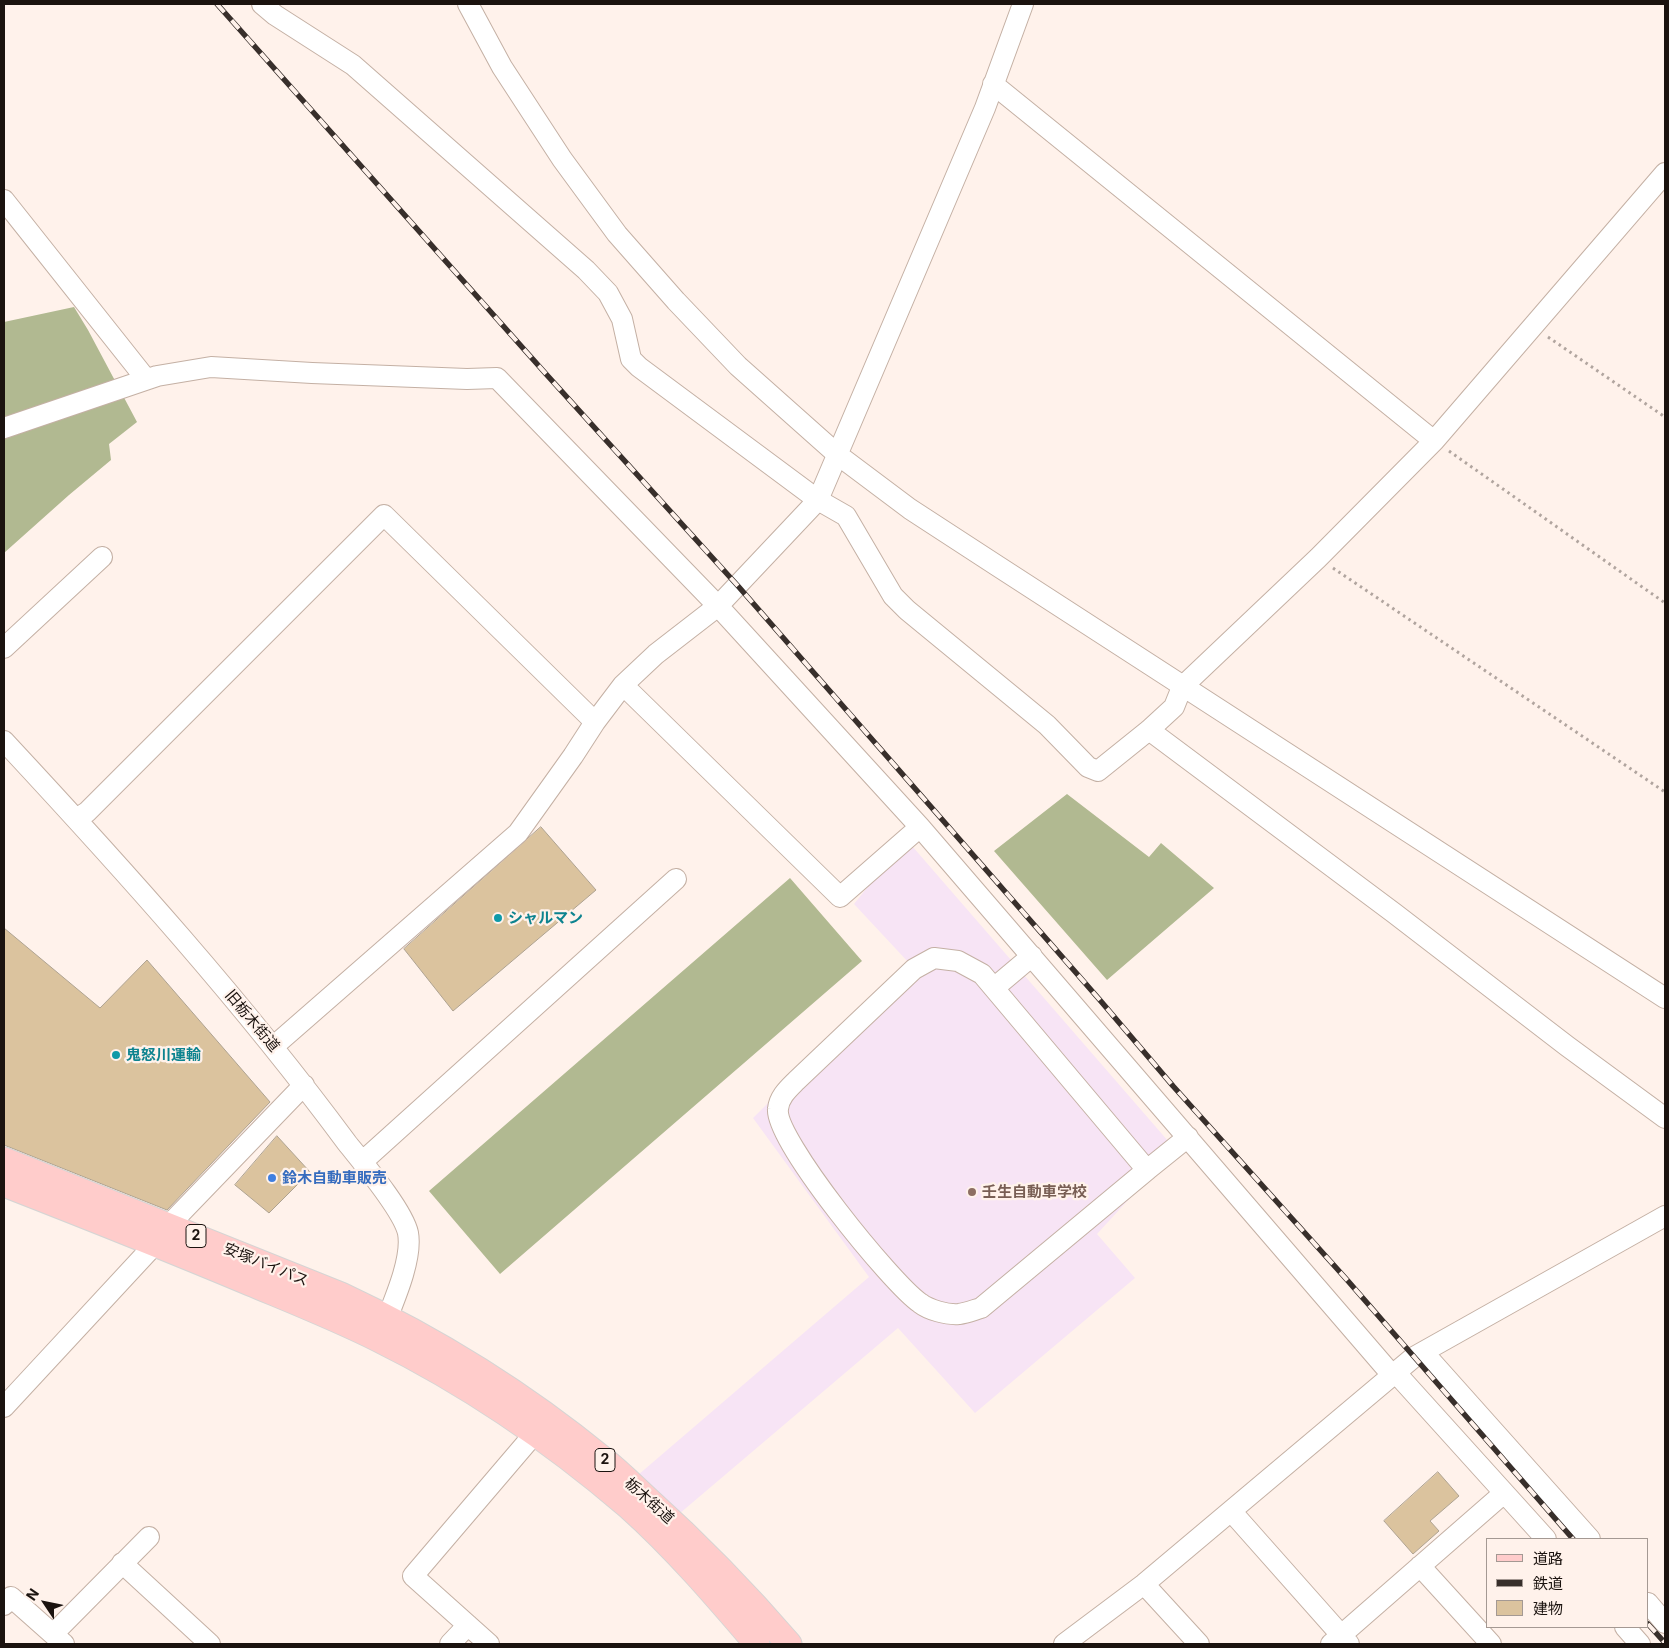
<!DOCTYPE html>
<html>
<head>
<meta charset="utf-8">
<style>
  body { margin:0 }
  #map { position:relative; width:1669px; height:1648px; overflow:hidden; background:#fff2eb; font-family:Inter,"Noto Sans JP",sans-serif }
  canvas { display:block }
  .frame { position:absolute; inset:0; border:5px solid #1b130f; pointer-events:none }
  .legend { position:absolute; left:1486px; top:1538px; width:162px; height:90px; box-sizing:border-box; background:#fff2eb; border:1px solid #a49993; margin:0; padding:6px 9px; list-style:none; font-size:15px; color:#1b130f }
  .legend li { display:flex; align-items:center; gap:10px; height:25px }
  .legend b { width:25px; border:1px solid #a49993 }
  .north { position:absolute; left:20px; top:1578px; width:50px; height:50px; -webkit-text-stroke:4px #fff2eb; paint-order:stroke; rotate:304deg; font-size:14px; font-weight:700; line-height:20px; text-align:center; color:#1b130f }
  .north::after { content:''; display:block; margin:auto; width:18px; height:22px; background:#1b130f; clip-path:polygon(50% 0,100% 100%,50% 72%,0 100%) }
</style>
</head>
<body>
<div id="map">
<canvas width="1669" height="1648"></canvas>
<div class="frame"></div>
<ul class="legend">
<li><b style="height:6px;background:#ffcccb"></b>道路</li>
<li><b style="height:6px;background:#382f2b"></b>鉄道</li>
<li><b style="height:14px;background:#dbc39e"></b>建物</li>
</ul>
<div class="north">N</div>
</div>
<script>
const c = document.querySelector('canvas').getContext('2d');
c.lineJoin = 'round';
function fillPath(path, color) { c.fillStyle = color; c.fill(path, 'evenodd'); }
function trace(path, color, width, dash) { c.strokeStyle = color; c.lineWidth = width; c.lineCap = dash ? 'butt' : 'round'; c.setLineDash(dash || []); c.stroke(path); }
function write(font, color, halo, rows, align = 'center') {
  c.font = font + ' Inter,"Noto Sans JP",sans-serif'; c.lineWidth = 4.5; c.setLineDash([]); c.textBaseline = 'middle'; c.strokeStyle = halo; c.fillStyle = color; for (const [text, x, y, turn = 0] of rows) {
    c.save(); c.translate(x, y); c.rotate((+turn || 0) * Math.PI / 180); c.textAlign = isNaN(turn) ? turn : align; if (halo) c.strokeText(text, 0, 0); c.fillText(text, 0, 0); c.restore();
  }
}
const education = new Path2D(`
  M906 839 1175 1149 1097 1234 1135 1278 975 1413 898 1328 679 1514 638 1475 869 1277 753 1118 909 963 854 904Z`);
const forest = new Path2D(`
  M74 307 88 330 137 422 109 444 111 460 69 495 4 553V322Z
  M1067 794 1149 857 1161 843 1214 888 1107 980 994 851Z
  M790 878 862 961 500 1274 429 1191Z`);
const building = new Path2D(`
  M541 827 596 890 453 1011 404 949Z
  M4 928 100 1008 147 960 270 1102 167 1210 4 1145Z
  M277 1136 310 1172 269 1213 235 1185Z
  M1438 1472 1459 1496 1430 1521 1439 1531 1413 1554 1384 1521Z`);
const path = new Path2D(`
  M1548 337 1665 417
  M1449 451 1665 603
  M1333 568 1665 792`);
const minor = new Path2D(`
  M262 4 275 15 353 65 586 270 608 293 622 319 631 359 639 367 818 500 846 516 893 596 907 610 1047 725 1088 767 1098 771 1149 730 1174 707 1182 687 1318 558 1434 441 1665 173
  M468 4 502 67 562 159 617 234 676 301 738 366 838 455 910 509 996 565 1665 998
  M993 84 1434 441
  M4 200 146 379
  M4 428 157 376 211 367 312 373 467 379 497 378 718 606 920 827 1392 1375
  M4 648 102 557
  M623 685 840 897 920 827
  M1149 730 1394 913 1567 1046 1665 1118
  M4 741C124 870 242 1001 347 1143 363 1163 403 1210 408 1233 413 1260 392 1305 382 1331
  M76 819 87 812 384 515 595 722
  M934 958 958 961 982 974 1147 1170 981 1308C974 1310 966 1313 959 1314 947 1315 929 1310 920 1303 892 1284 774 1139 778 1109 779 1097 788 1089 796 1081L914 969Z
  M994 988 1032 956
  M274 1046 518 833 573 756 595 722 623 685 656 654 718 606 818 500 985 108 1023 4
  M362 1162 676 879
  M1147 1170 1188 1137
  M1423 1352 1590 1539
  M1396 1373 1546 1539
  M4 1407 156 1243 169 1225 304 1085
  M1231 1511 1349 1644
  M122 1563 210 1644
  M1420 1566 1491 1644
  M1144 1584 1199 1644
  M1648 1603 1665 1623
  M4 1605 11 1597 64 1644
  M1625 1627 1640 1644
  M53 1634 149 1537
  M450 1644 468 1625
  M489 1644 413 1576 535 1433
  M1064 1644 1144 1584 1414 1357 1665 1216
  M1331 1644 1504 1493`);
const major = new Path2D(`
  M4 1160 341 1295C433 1338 525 1395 604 1460 619 1472 632 1485 646 1498 697 1544 744 1592 789 1644
  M4 1184C86 1216 169 1249 250 1283 293 1301 336 1318 378 1339 467 1383 552 1441 628 1506 675 1548 716 1596 757 1644`);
const rail = new Path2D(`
  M217 4 546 374 738 586 1099 999 1173 1086 1348 1281 1573 1539
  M1648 1624 1665 1643`);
const markers = [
  [498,918,5,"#0f9aa8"],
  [116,1055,5,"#0f9aa8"],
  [272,1178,5,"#3f7fe0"],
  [972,1192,5,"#8d6e63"]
];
const shields = [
  [196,1236,20],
  [605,1460,20]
];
const shieldNames = [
  ["2",196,1236],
  ["2",605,1460]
];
const cultureNames = [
  ["シャルマン",508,918],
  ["鬼怒川運輸",126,1055]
];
const streetNames = [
  ["旧栃木街道",252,1021,50],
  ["安塚バイパス",266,1265,22],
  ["栃木街道",649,1501,42]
];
const shopNames = [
  ["鈴木自動車販売",282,1178]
];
const educationNames = [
  ["壬生自動車学校",982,1192]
];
fillPath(education, '#f7e4f5');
fillPath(forest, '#b1b991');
fillPath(building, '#dbc39e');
trace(building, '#aea291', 1);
trace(minor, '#c4b0a4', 22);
trace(major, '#d6d5d4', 27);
trace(path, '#b1a59f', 3, [2.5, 4]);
trace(minor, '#fff', 20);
trace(major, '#ffcccb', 25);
trace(rail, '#382f2b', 5.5);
trace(rail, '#fff2eb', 4, [11]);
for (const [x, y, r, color] of markers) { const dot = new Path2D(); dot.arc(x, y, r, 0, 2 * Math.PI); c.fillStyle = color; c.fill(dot); trace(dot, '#fff2eb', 2); }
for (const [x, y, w] of shields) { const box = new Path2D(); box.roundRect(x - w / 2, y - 11.5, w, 23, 4); c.fillStyle = '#fff2eb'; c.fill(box); trace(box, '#1b130f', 1); }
write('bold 14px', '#1b130f', null, shieldNames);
write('bold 15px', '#0d838f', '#fff2eb', cultureNames, 'left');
write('15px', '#1b130f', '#fff2eb', streetNames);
write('bold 15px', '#366cbe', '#fff2eb', shopNames, 'left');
write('bold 15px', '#785e54', '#fff2eb', educationNames, 'left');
</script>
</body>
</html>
